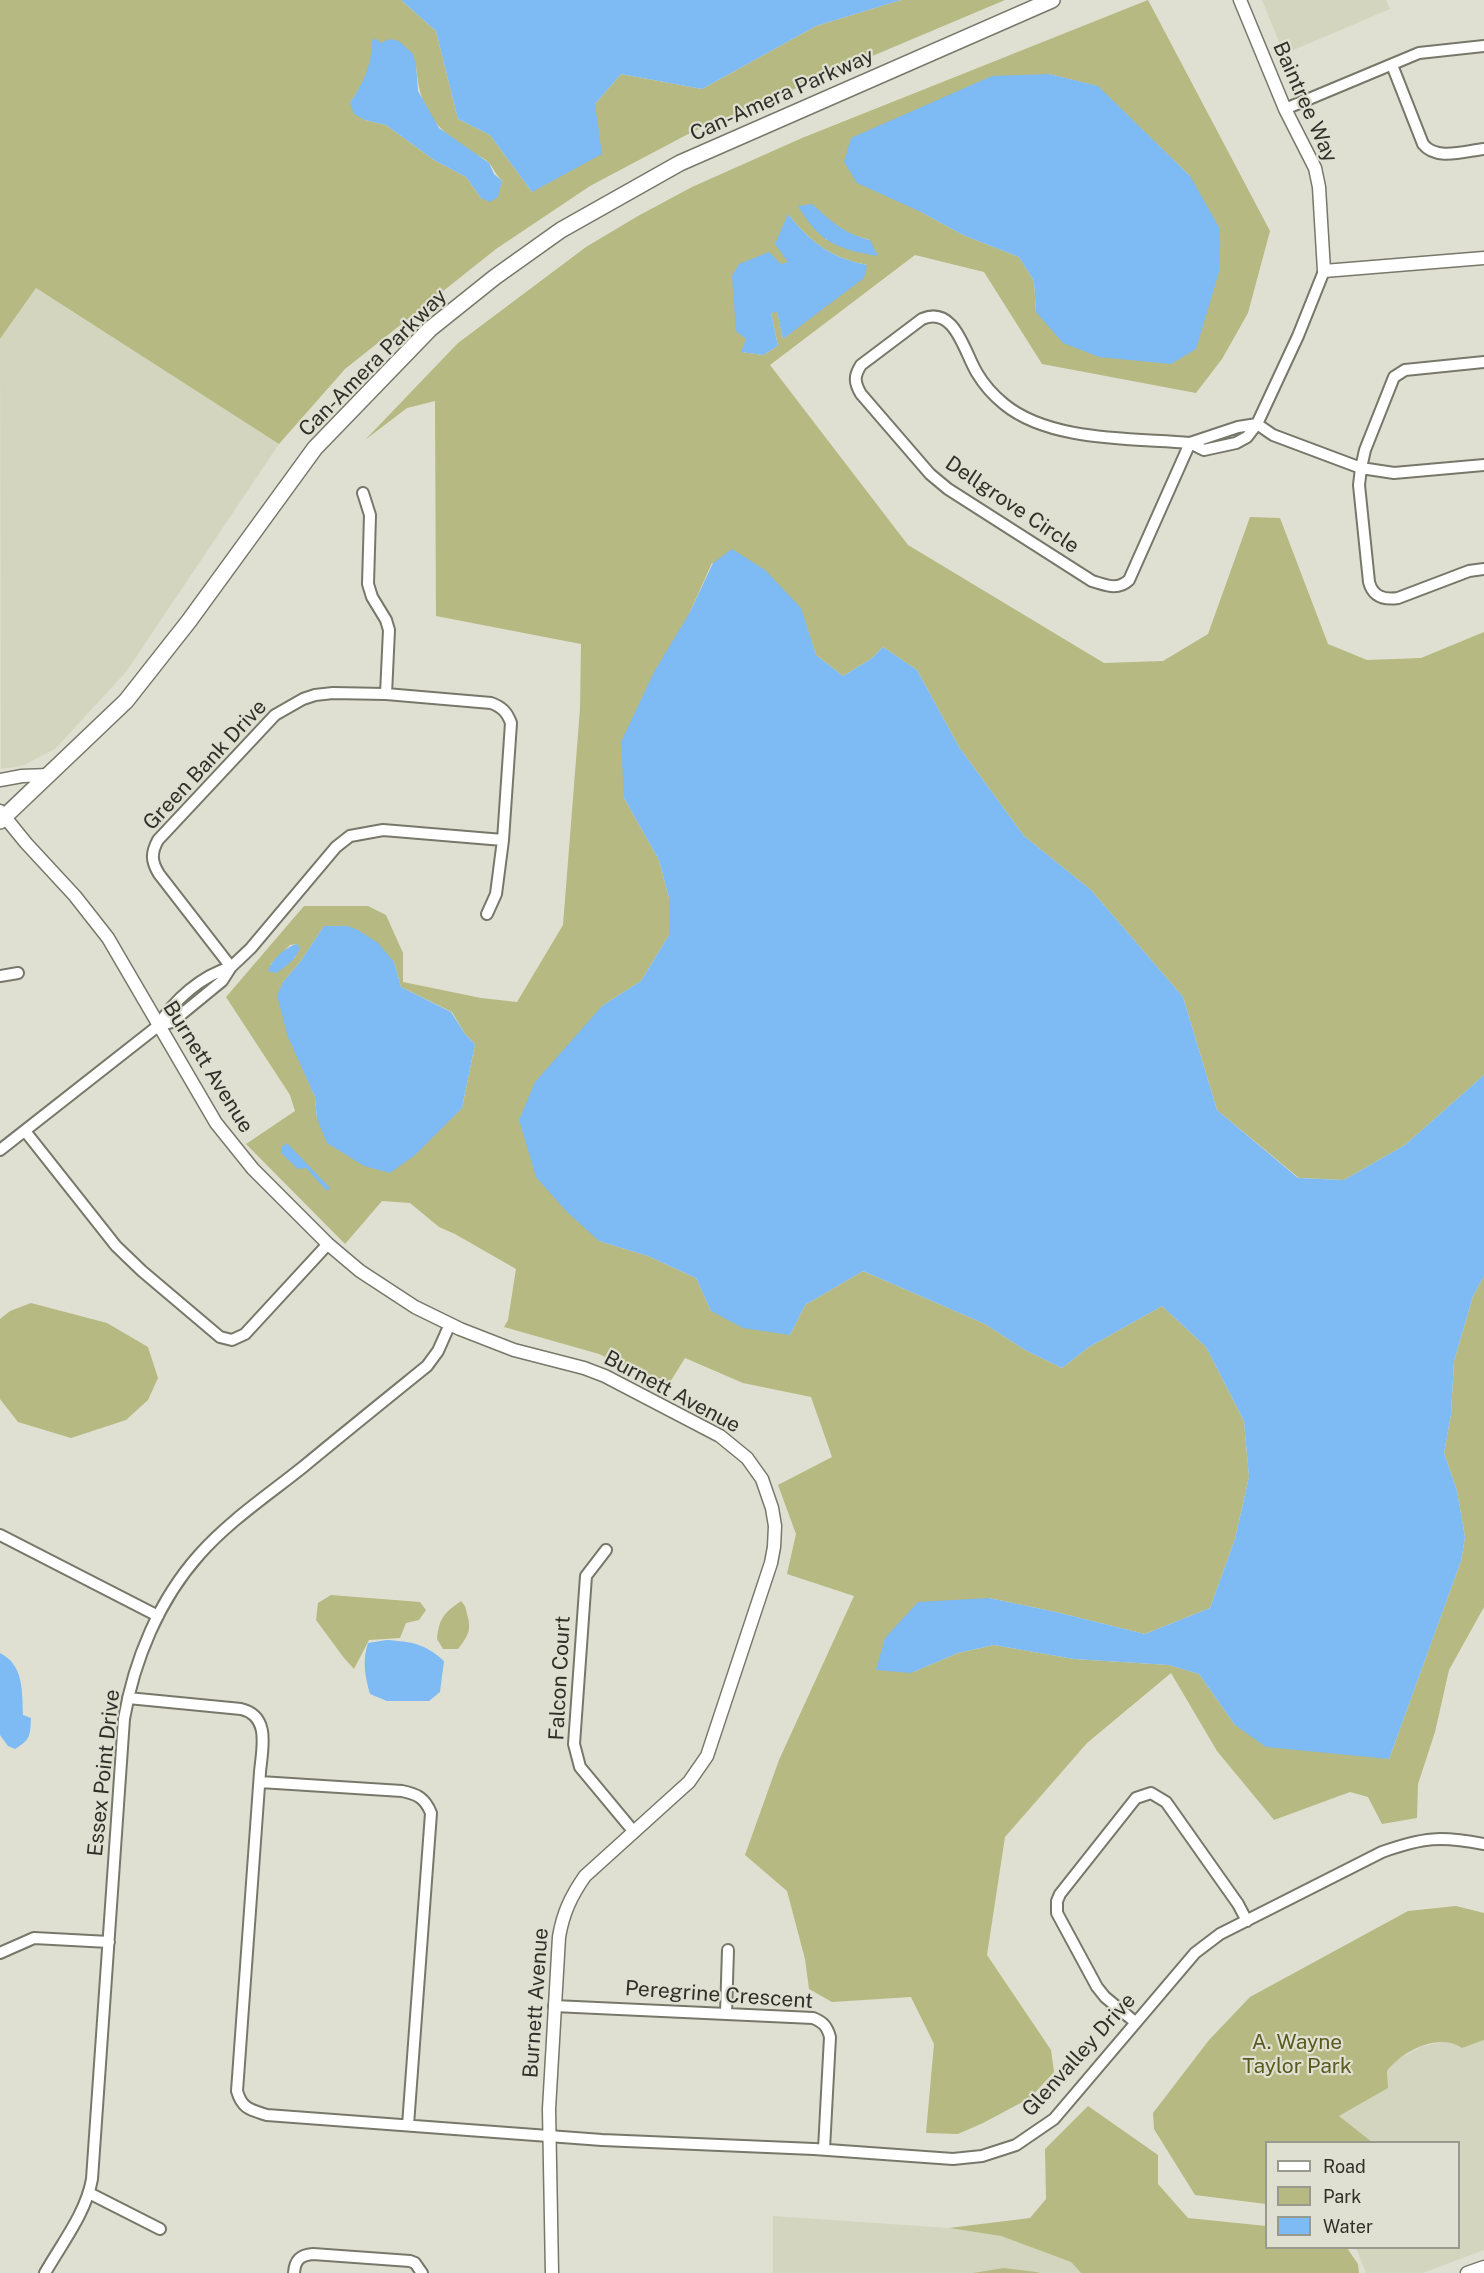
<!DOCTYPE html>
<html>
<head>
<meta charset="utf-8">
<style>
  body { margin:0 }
  #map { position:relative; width:1484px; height:2273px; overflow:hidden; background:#dfe0d1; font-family:"Public Sans",sans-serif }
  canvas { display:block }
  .legend { position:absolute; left:1265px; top:2141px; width:195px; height:108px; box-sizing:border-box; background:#dfe0d1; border:2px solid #999a8e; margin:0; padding:8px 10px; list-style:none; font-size:18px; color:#30302a }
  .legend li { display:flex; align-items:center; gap:12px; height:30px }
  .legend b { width:30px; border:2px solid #999a8e }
</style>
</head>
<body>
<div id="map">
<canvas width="1484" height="2273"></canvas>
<ul class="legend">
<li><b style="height:8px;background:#fff"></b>Road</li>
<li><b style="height:16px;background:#b6b981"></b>Park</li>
<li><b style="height:16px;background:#7ebaf4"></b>Water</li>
</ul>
</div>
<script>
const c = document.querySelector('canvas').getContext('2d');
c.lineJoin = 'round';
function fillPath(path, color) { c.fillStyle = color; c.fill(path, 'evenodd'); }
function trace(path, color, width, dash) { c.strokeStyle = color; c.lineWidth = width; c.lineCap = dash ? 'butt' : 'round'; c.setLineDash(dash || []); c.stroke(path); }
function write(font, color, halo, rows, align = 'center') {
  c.font = font + ' "Public Sans",sans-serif'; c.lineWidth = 4.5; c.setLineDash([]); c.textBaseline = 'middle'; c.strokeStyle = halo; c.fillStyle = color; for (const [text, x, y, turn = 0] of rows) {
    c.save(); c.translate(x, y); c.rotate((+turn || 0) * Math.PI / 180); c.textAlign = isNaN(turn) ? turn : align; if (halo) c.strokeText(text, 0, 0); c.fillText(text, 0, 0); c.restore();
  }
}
const built = new Path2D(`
  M1262 0H1386L1390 9 1284 54Z
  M36 288 279 444 126 672 55 749 22 766 1 769 0 339Z
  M1484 2040V2250L1423 2273H1366L1356 2248H1458V2142H1372L1339 2116 1388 2088 1387 2071 1395 2061 1420 2047 1441 2042H1454L1462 2048Z
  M773 2216 949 2228 1001 2236 1071 2262 1081 2273H773Z`);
const green = new Path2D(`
  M0 0H401L436 31 458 119 490 135 532 192 595 104 621 74 702 89 816 26 901 0H1005L690 133 590 186 496 249 345 369 279 444 36 288 0 339ZM371 61 416 65C419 105 430 124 464 147 471 152 481 156 488 162 493 167 496 175 502 181L497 197 481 198 466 177 434 160 386 125 365 120 350 103 366 78Z
  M1148 0 1270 231 1248 313 1222 359 1196 393 1042 364 984 272 915 255 770 365 908 545 1104 663 1163 661 1208 634 1250 517 1280 518 1328 644 1367 660 1421 658 1484 632V1075L1405 1145 1344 1180 1299 1178 1217 1110 1183 997 1091 890 1024 836 959 747 917 670 883 647 871 659 843 676 816 655 800 608 712 563 690 612 624 798 659 860 669 898V935L641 981 602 1006 599 1241 648 1256 696 1278 711 1311 790 1335 805 1305 863 1271 985 1324 1025 1350 1062 1368 1089 1347 1162 1306 1206 1347 1244 1421 1249 1477 1235 1539 1210 1608 1145 1634 1056 1612 989 1598 911 1673 958 1653 994 1645 1074 1659 1169 1665 1199 1674 1235 1725 1389 1759 1461 1561 1465 1537 1457 1491 1444 1453 1451 1414 1454 1361 1473 1296 1484 1276V1607L1449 1670 1435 1732 1418 1784 1417 1818 1382 1824 1368 1797 1350 1792 1274 1820 1217 1751 1171 1673 1087 1743 1005 1837 987 1955 1051 2050 1054 2072 1030 2098 983 2123 958 2134 926 2133 934 2044 911 1997 832 2002 809 1989 805 1959 787 1891 745 1855 779 1760 854 1596 787 1574 796 1534 778 1485 832 1457 811 1397 743 1383 685 1358 667 1387 599 1354 504 1327 508 1320 516 1269 455 1234 439 1227 410 1203 382 1201 345 1244 246 1144 295 1111 290 1095 226 997 304 906H368L386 915 403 953V982L481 998 517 1002 563 925 580 709 581 644 436 616 435 401 407 408 365 440 458 343 586 247 638 216 692 187 802 138ZM1049 74 1097 86 1190 176 1036 312 1034 281 1019 257 963 235 921 212ZM820 212C834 227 850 235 870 240H826ZM788 214C810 242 831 258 867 265L783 339 777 311 771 313 778 346 763 355 742 352 781 265 788 262ZM324 926 394 962 401 987 452 1012 465 1034 475 1044 462 1108 440 1128 317 1119 315 1097 303 1069 283 982 300 962ZM297 944 296 956 284 967 270 965 290 945Z
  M31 1303 107 1323 148 1347 158 1378 148 1400 126 1420 71 1438 18 1422 0 1399V1319L10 1311Z
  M331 1595 420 1602 426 1610 419 1620 406 1623 400 1638 369 1640 354 1669 344 1658 316 1620 318 1603Z
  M461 1601C465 1605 466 1608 467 1614 472 1630 468 1636 458 1649H443L437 1639C439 1618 444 1613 461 1601Z
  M1456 1906 1484 1913V2040L1462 2048C1439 2032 1402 2051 1387 2071L1388 2088 1339 2116 1372 2142H1266V2204L1195 2195 1154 2129 1153 2113 1209 2040 1250 1997 1408 1911Z
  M1088 2106 1158 2155V2184L1188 2218 1266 2226V2248H1347L1358 2264 1359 2273H1081L1071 2262 1001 2236 949 2228 1030 2218 1046 2199 1045 2149Z
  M1004 2268 1036 2272 1040 2273H973Z`);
const water = new Path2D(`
  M401 0H901L816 26 702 89 621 74 595 104 602 154 532 192 490 135 458 119 436 31Z
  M375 38 381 43 389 39 399 41 413 54 416 65 418 91 439 128 489 163 494 174 502 181 498 197 490 202 481 198 466 177 434 160 386 125 365 120 354 114 350 103C364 81 371 68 372 41Z
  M1049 74 1098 86 1190 176 1220 229 1219 272 1196 349 1171 364 1099 357 1063 343 1036 312 1034 281 1019 257 963 235 921 212 857 183 844 162 851 138 992 76Z
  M812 204C832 222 843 233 870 240L878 256C837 249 820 243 798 206Z
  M788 214C810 242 831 258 867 265L864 278 783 339 777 312 771 313 778 346 763 355 741 352 746 339 736 331 732 276 739 264 769 252 781 264 788 262 775 244Z
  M732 549 765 570 801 608 816 655 843 676 871 659 883 647 917 670 959 747 1024 836 1091 890 1183 997 1217 1110 1298 1178 1344 1180 1405 1145 1484 1075V1276L1473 1296 1454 1361 1451 1414 1444 1453 1457 1491 1465 1537 1461 1561 1389 1759 1266 1747 1235 1725 1199 1674 1169 1665 1074 1659 994 1645 958 1653 911 1673 876 1670 885 1638 918 1602 989 1598 1056 1612 1145 1634 1210 1608 1235 1539 1249 1477 1244 1421 1206 1347 1162 1306 1089 1347 1062 1368 1025 1350 985 1324 863 1271 805 1305 790 1335 743 1328 711 1311 696 1278 648 1256 599 1241 566 1211 536 1177 519 1120 535 1082 602 1006 641 981 669 935V898L659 860 624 798 621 742 654 672 690 612 713 563Z
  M324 926H347L358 930 378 943 394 962 401 987 451 1012 465 1034 475 1044 462 1108 415 1155 390 1173 364 1166 327 1143 317 1119 315 1097 288 1037 277 996 283 982 300 962Z
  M297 944 300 948C296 959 286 967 276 973L268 971C271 961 286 946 297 944Z
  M287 1143 330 1188 327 1191 306 1168 298 1169 281 1153V1147Z
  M387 1640C412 1642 424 1643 444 1661L440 1692 429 1701H387L370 1694C365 1676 362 1661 368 1643Z
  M0 1653C24 1665 22 1691 23 1715L31 1718C30 1736 31 1739 15 1749L8 1746 0 1735Z`);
const minor = new Path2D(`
  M1392 65 1423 144C1436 161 1465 151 1484 149
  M1285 109 1419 53 1484 46
  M1484 362 1405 370 1394 377 1365 450 1361 468 1359 485 1369 582C1373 597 1384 600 1398 598L1469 571 1484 569
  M1257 424 1273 435 1361 468 1394 473 1484 465
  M1190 443 1129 580C1117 591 1106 585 1092 581L948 489 930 474 861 394C854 382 854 376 861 365L922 319C955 305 964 352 977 373 984 385 993 395 1004 404 1050 442 1133 438 1190 443L1204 450 1236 443 1247 437 1257 424 1298 336 1324 271
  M1190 443 1238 427 1257 424
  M363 493 370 515 368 584 372 597 386 620 389 630 386 694
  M231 967 159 874C151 861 151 853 158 840L275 715 303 699 315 695 333 693 386 694 491 703C502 707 507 712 511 723L503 840 496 894 487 914
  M0 976 18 973
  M158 1026 172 1022 222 981 231 967 251 948 336 847 350 836 383 830 503 840
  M25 1131 116 1246 142 1271 220 1337 232 1340 245 1334 328 1244
  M0 1150 158 1026C174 1000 201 976 231 967
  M0 1535 158 1616
  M606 1550 586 1576 574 1744 580 1767 634 1832
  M128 1698 241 1709C271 1716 262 1749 260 1772L237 2091C242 2109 251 2110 267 2115L602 2140 814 2149 953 2159 982 2156 1016 2145 1054 2119 1195 1953 1220 1934 1382 1852C1424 1837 1441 1836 1484 1844
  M260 1782 402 1791C417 1794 425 1798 431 1813L408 2125
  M0 1953 34 1938 109 1942
  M554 2006 813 2018C823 2022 827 2026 830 2037L824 2149
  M726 2013 728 1950
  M1135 2022 1105 1997 1097 1987 1057 1913V1901L1060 1894 1136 1798 1151 1793 1166 1802 1238 1904 1247 1921
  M89 2193 160 2229
  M45 2273C62 2243 86 2213 92 2179L124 1719C134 1660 159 1600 199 1555 229 1521 268 1495 303 1467 344 1433 385 1400 427 1366L438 1351 450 1324
  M294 2273C295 2260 300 2255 313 2254L410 2261 415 2263 422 2273`);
const tertiary = new Path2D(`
  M1240 0 1285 109 1315 168 1319 187 1324 271 1484 258
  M0 780 22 776 49 775
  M0 811 26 843 75 896 108 938 216 1123 253 1169 328 1244 360 1271 415 1307 460 1329 514 1350 584 1368 605 1376 720 1436 747 1458 762 1479 772 1508 775 1526 774 1547 771 1563 707 1756 689 1782 585 1876C571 1896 563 1913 559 1937L549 2109 552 2273
  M1467 2273 1484 2267`);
const secondary = new Path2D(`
  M0 821 126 701 189 621 315 448 430 329 495 277 561 230 680 163 1052 0`);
const streetNames = [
  ["Can-Amera Parkway",782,95,-24],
  ["Baintree Way",1305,102,66],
  ["Can-Amera Parkway",373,363,-45],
  ["Dellgrove Circle",1012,505,34],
  ["Green Bank Drive",205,765,-47],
  ["Burnett Avenue",208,1067,58],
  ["Burnett Avenue",672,1392,28],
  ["Falcon Court",560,1678,-87],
  ["Essex Point Drive",104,1773,-84],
  ["Peregrine Crescent",719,1995,4],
  ["Burnett Avenue",536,2003,-86],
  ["Glenvalley Drive",1079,2055,-48]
];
const parkNames = [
  ["A. Wayne",1297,2043],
  ["Taylor Park",1297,2067]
];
fillPath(built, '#d4d5bf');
fillPath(green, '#b6b981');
fillPath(water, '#7ebaf4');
trace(minor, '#77786a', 14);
trace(tertiary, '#77786a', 15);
trace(secondary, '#77786a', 18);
trace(minor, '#fff', 10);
trace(tertiary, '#fff', 12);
trace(secondary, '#fff', 15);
write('21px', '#30302a', '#dfe0d1', streetNames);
write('21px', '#585a1e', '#dfe0d1', parkNames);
</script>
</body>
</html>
